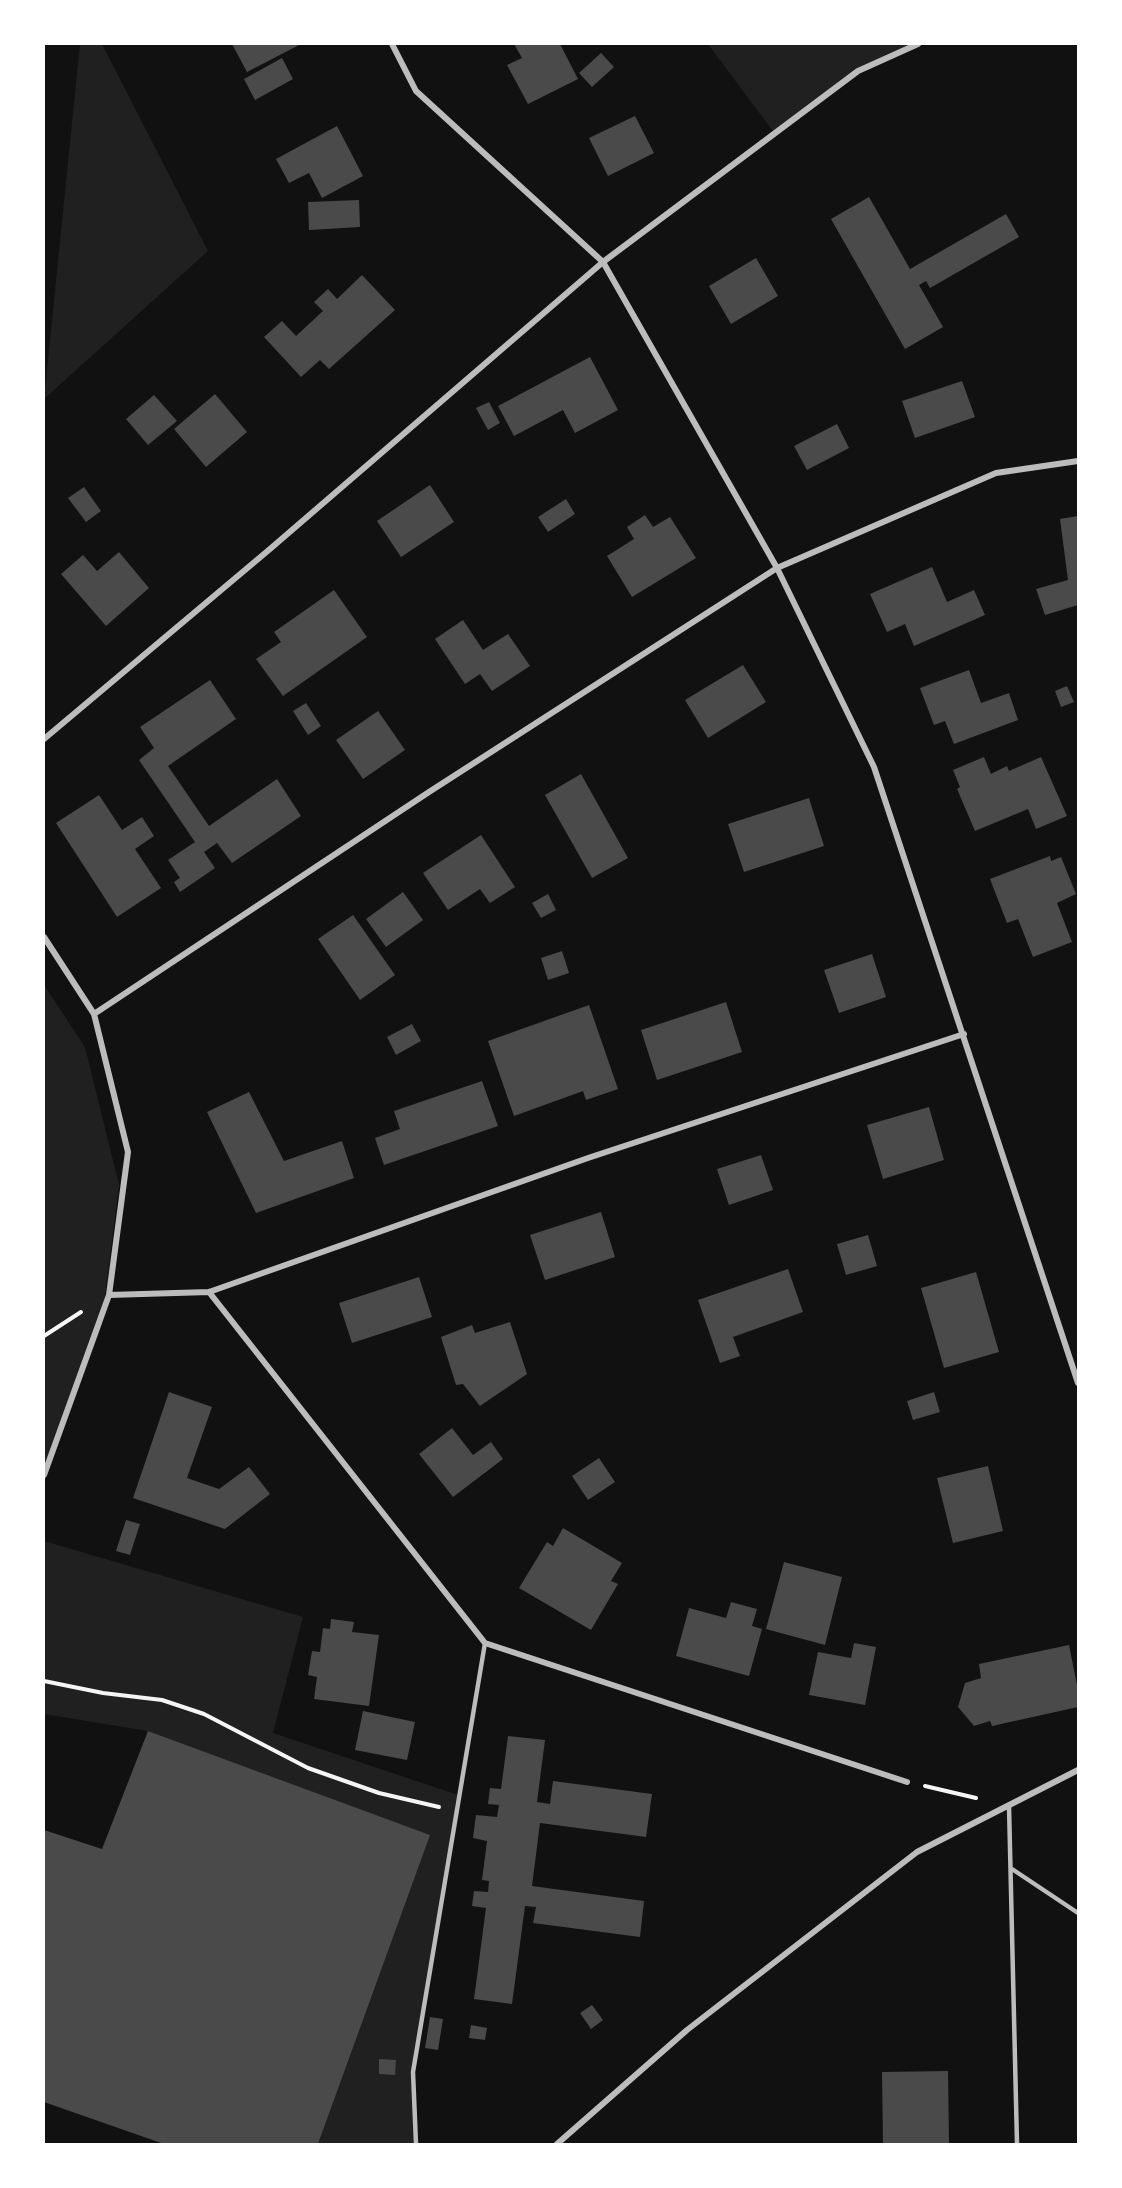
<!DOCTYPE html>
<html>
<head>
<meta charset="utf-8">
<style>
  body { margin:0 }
  #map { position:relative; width:1122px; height:2188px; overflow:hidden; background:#111; font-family:Inter,sans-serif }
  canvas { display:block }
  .frame { position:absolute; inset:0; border:45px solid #fff; pointer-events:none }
</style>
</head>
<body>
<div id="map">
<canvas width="1122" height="2188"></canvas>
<div class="frame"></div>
</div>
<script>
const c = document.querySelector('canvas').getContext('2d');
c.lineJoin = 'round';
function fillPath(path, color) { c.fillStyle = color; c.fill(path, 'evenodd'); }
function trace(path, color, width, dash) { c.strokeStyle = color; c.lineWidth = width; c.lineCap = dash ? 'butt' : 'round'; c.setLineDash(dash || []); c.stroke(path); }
const green = new Path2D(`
  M80 44H102L208 251 44 399Z
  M708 44H918L858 71 775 134Z
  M44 985 85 1047 119 1185 101 1328 44 1483Z
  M44 1541 303 1617 273 1733 458 1795 413 2072 416 2144H318L429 1835 148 1731 44 1714Z`);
const building = new Path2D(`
  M232 44H301L247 72Z
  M514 44H560L578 79 528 104 507 65 522 58Z
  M601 53 614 67 592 87 579 73Z
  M282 58 293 79 255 100 244 79Z
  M635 116 654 153 608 176 589 138Z
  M337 126 363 176 322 198 309 173 289 183 276 159Z
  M869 197 910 269 1006 214 1019 237 930 288 926 281 919 285 943 327 905 349 831 219Z
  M359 200 360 227 309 230 308 202Z
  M756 258 778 296 731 324 709 286Z
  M362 275 395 310 329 369 320 360 301 377 264 337 282 321 296 336 323 311 314 302 328 289 337 299Z
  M590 357 618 410 575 433 563 410 514 436 498 406Z
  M962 381 975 417 915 438 902 401Z
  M215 394 247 432 206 467 174 429Z
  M154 395 177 421 148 445 126 419Z
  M489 402 500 423 488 430 476 408Z
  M837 424 849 448 807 470 794 446Z
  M430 485 454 522 401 557 377 521Z
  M84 487 101 511 86 522 68 498Z
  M566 499 575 514 548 532 538 517Z
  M645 515 653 527 670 517 696 558 632 597 607 556 634 539 627 527Z
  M1078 516V605L1045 615 1036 589 1068 580 1060 519Z
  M119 552 149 588 106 626 61 574 83 555 97 571Z
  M932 567 947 602 974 590 985 615 914 646 905 624 887 632 870 594Z
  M334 590 367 637 283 696 256 659 281 642 274 632Z
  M463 620 483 650 508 634 530 666 492 691 480 674 465 684 435 639Z
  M743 665 766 702 708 738 685 700Z
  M969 670 981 703 1009 693 1018 720 954 744 945 721 934 725 920 688Z
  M210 680 236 719 168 766 209 826 277 779 301 816 232 863 217 843 204 852 215 868 180 892 174 882 180 878 168 860 195 842 139 760 154 748 140 727Z
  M1067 686 1074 702 1061 707 1055 691Z
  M306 703 321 726 308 735 293 711Z
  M378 711 405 750 363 779 336 740Z
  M984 757 991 774 1007 766 1009 771 1041 757 1067 816 1036 829 1028 809 975 831 957 789 960 787 953 770Z
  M581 774 628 858 592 878 545 795Z
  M99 795 122 830 142 817 154 836 135 849 161 888 117 917 56 823Z
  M809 798 824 846 744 872 728 824Z
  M481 835 515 887 490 903 480 889 448 910 423 873Z
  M1050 856 1051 861 1061 857 1076 894 1057 903 1072 942 1033 957 1018 919 1007 923 990 879Z
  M403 892 423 920 386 947 366 919Z
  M548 894 556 910 541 918 532 903Z
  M353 915 395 975 360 1000 318 939Z
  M562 951 569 973 548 980 541 958Z
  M872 954 886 997 839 1013 824 970Z
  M726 1002 742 1052 657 1080 641 1030Z
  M589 1005 618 1089 586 1100 583 1091 514 1116 488 1041Z
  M412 1024 421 1041 396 1055 387 1037Z
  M482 1081 498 1126 384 1165 375 1138 400 1129 394 1111Z
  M249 1092 284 1161 342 1141 354 1178 256 1213 207 1112Z
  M929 1107 944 1160 883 1179 867 1125Z
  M761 1155 773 1190 729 1205 717 1169Z
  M601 1212 615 1257 545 1280 530 1235Z
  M868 1235 877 1266 846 1275 837 1244Z
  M788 1269 803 1312 733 1337 740 1356 720 1363 698 1300Z
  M976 1272 999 1352 944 1368 921 1288Z
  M419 1277 432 1317 352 1343 339 1303Z
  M510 1322 527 1374 480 1406 463 1384 456 1385 441 1337 472 1325 475 1333Z
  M169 1392 212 1407 187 1478 219 1489 249 1467 270 1494 225 1529 133 1498Z
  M934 1392 940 1412 913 1420 907 1401Z
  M452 1428 473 1455 491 1442 503 1459 453 1497 419 1454Z
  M599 1458 615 1482 588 1500 572 1476Z
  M988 1466 1003 1531 953 1543 937 1478Z
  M126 1520 140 1524 130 1555 116 1551Z
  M563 1528 622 1563 611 1581 618 1584 591 1630 519 1588 547 1542 553 1546Z
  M784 1562 842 1577 825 1645 766 1629Z
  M731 1602 757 1609 752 1626 762 1629 749 1676 676 1656 689 1608 726 1618Z
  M331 1619 354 1622 352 1632 379 1635 369 1706 314 1699 317 1677 308 1675 312 1651 320 1652 323 1628 330 1629Z
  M854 1643 876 1647 865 1705 809 1695 818 1652 851 1658Z
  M1069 1645 1078 1690V1707L992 1726 990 1721 974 1726 958 1707 965 1683 981 1678 979 1664Z
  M363 1711 415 1722 407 1760 355 1750Z
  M148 1731 430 1835 318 2144H164L44 2102V1830L102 1849Z
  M508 1736 545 1740 537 1802 550 1804 553 1781 652 1794 646 1837 540 1823 532 1886 644 1901 640 1937 533 1923 536 1907 525 1906 512 2004 474 1999 486 1908 472 1906 474 1891 488 1892 489 1881 482 1880 487 1841 473 1838 476 1815 497 1817 499 1805 488 1804 490 1788 501 1789Z
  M592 2005 603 2020 591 2029 580 2013Z
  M430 2017 443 2019 438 2050 425 2048Z
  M471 2025 487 2028 485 2040 469 2038Z
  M379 2059 396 2060 395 2075 379 2074Z
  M948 2071 949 2144H883L882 2072Z`);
const path = new Path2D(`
  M44 1336 81 1312
  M44 1681 103 1693 162 1700 204 1714 308 1768 379 1793 439 1807
  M925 1786 976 1798`);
const service = new Path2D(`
  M1009 1806 1017 2144
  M1012 1869 1078 1913
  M416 2144 413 2072 485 1643`);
const minor = new Path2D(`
  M392 44 416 91 603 262 777 568 874 767 1078 1383
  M44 739 270 549 603 262 858 71 918 44
  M44 937 94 1014 128 1152 109 1295 44 1475
  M94 1014 429 792 777 568 996 473 1078 461
  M209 1292 485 1643 907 1782
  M109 1295 209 1292 588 1158 964 1034
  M557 2144 687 2030 917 1852 1078 1770`);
fillPath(green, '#202020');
fillPath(building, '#4a4a4a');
trace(path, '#f5f5f5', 4);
trace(service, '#bcbcbc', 4.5);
trace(minor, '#bcbcbc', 6);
</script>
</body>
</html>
